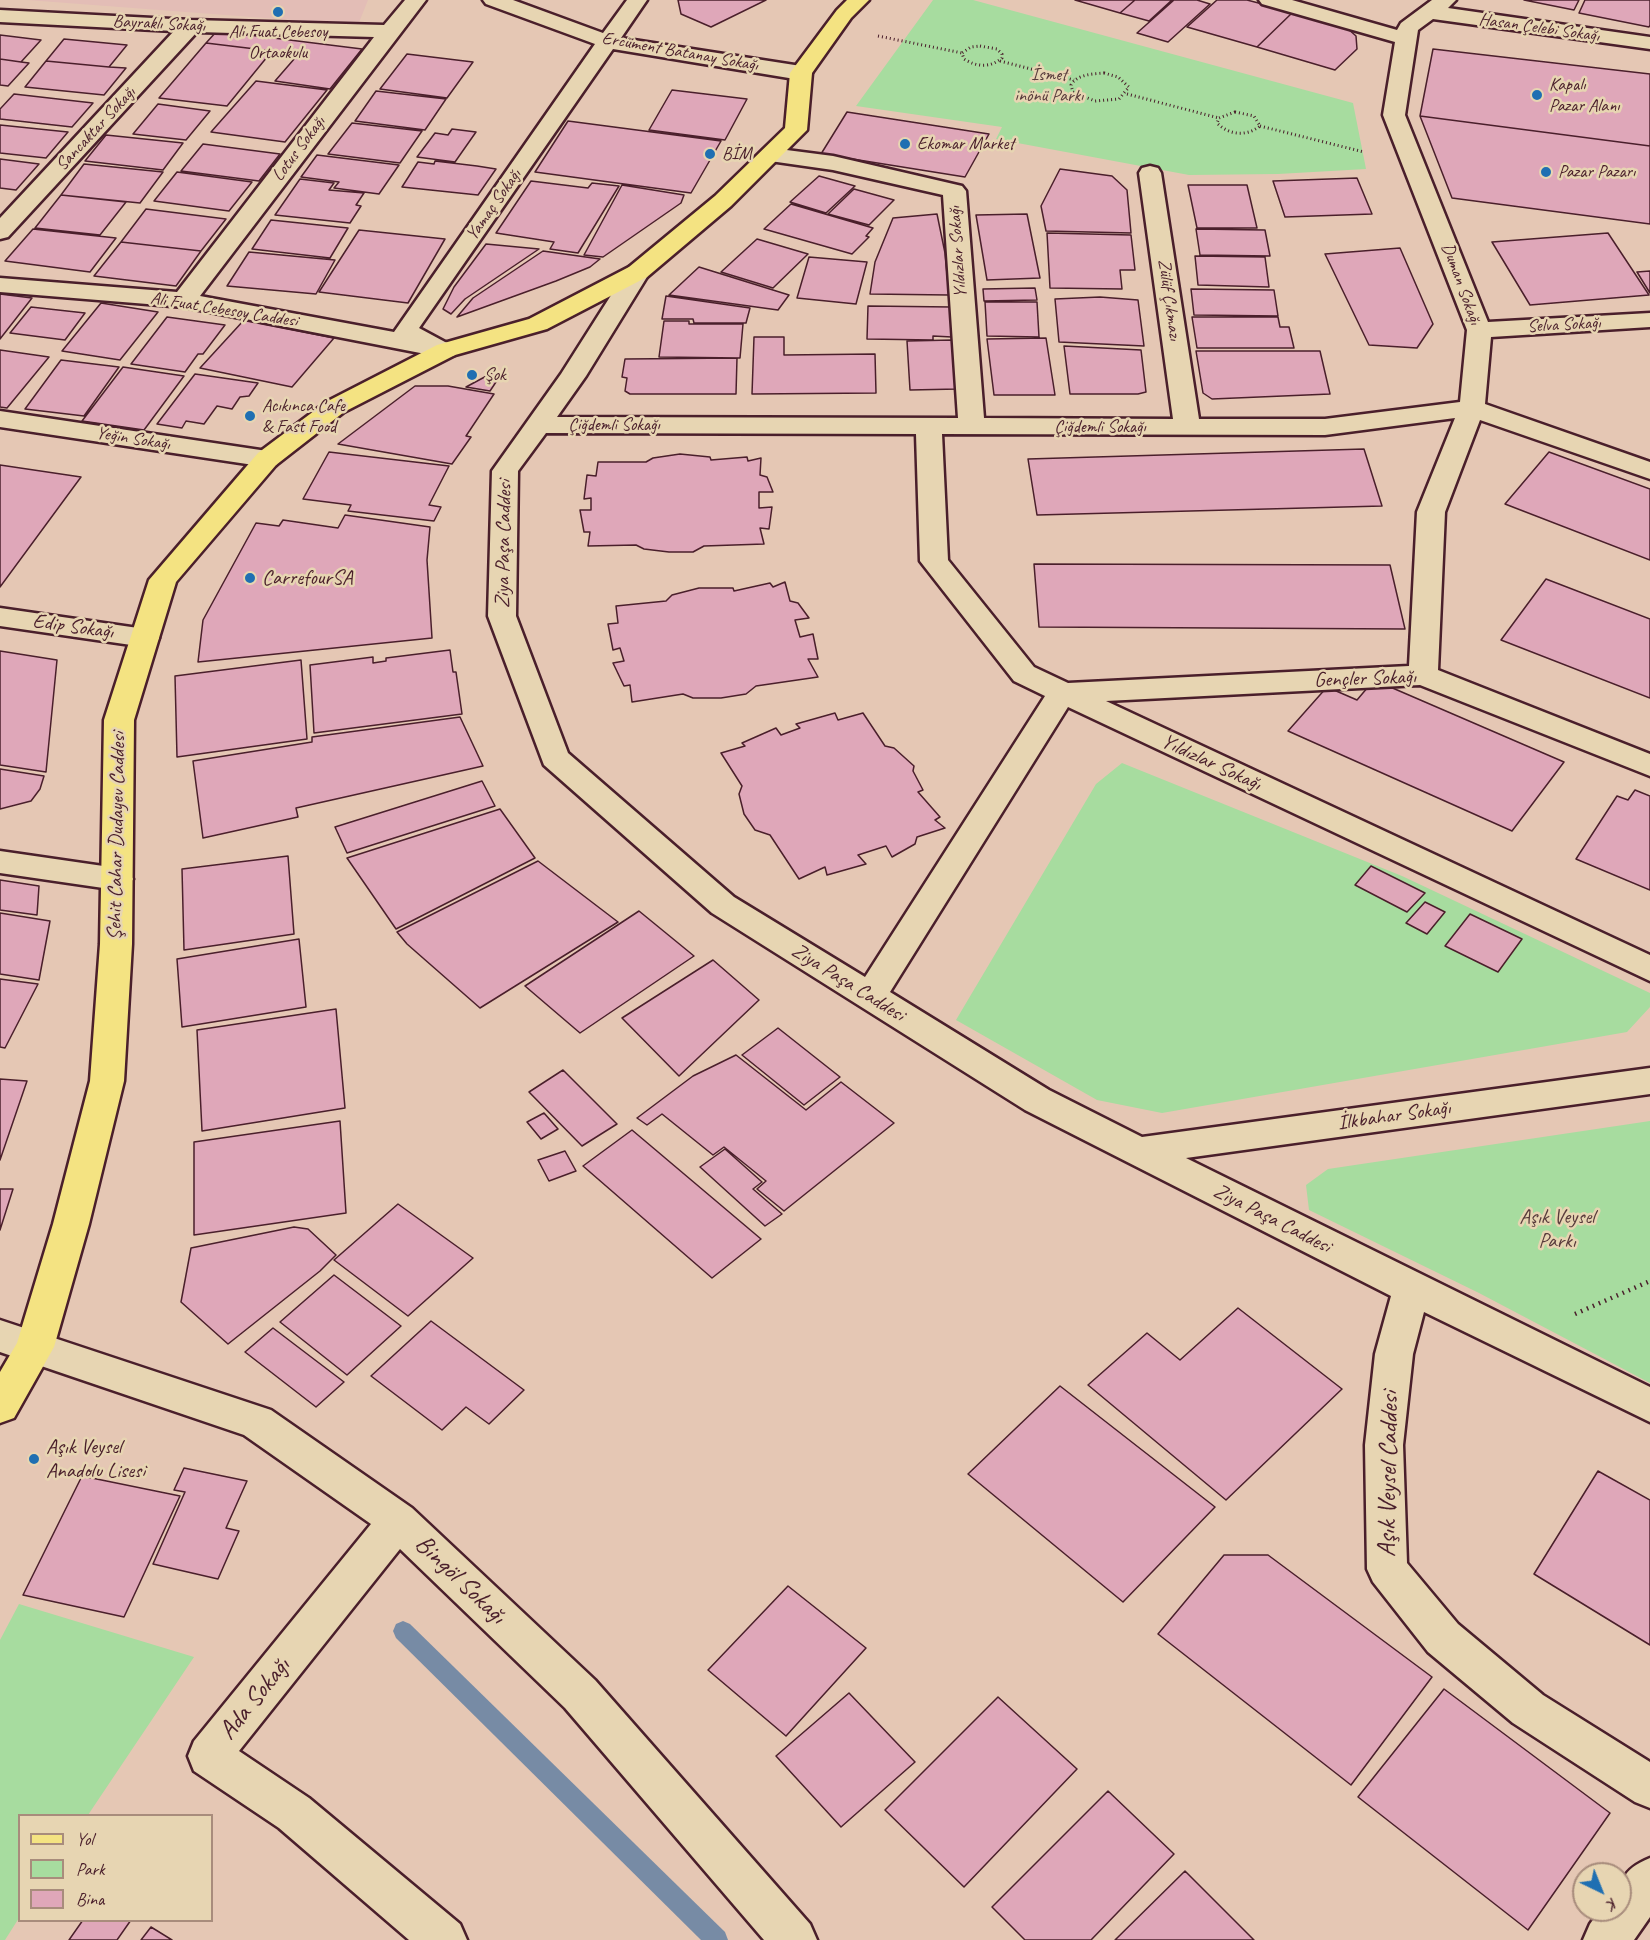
<!DOCTYPE html>
<html>
<head>
<meta charset="utf-8">
<style>
  body { margin:0 }
  #map { position:relative; width:1650px; height:1940px; overflow:hidden; background:#e5c7b4; font-family:Caveat,sans-serif }
  canvas { display:block }
  .legend { position:absolute; left:18px; top:1814px; width:195px; height:108px; box-sizing:border-box; background:#e7d5b2; border:2px solid #a88c7c; margin:0; padding:8px 10px; list-style:none; font-size:18px; color:#4a1f2b }
  .legend li { display:flex; align-items:center; gap:12px; height:30px }
  .legend b { width:30px; border:2px solid #a88c7c }
  .north { position:absolute; left:1572px; top:1862px; width:60px; height:60px; box-sizing:border-box; background:#e7d5b2; border:2px solid #a88c7c; border-radius:50%; rotate:137deg; font-size:16px; font-weight:700; line-height:24px; text-align:center; color:#4a1f2b }
  .north::after { content:''; display:block; margin:auto; width:21px; height:27px; background:#1f6fb2; clip-path:polygon(50% 0,100% 100%,50% 72%,0 100%) }
</style>
</head>
<body>
<div id="map">
<canvas width="1650" height="1940"></canvas>
<ul class="legend">
<li><b style="height:8px;background:#f4e382"></b>Yol</li>
<li><b style="height:16px;background:#a7dc9f"></b>Park</li>
<li><b style="height:16px;background:#dfa7b9"></b>Bina</li>
</ul>
<div class="north">K</div>
</div>
<script>
const c = document.querySelector('canvas').getContext('2d');
c.lineJoin = 'round';
function fillPath(path, color) { c.fillStyle = color; c.fill(path, 'evenodd'); }
function trace(path, color, width, dash) { c.strokeStyle = color; c.lineWidth = width; c.lineCap = dash ? 'butt' : 'round'; c.setLineDash(dash || []); c.stroke(path); }
function write(font, color, halo, rows, align = 'center') {
  c.font = font + ' Caveat,sans-serif'; c.lineWidth = 5; c.setLineDash([]); c.textBaseline = 'middle'; c.strokeStyle = halo; c.fillStyle = color; for (const [text, x, y, turn = 0] of rows) {
    c.save(); c.translate(x, y); c.rotate((+turn || 0) * Math.PI / 180); c.textAlign = isNaN(turn) ? turn : align; if (halo) c.strokeText(text, 0, 0); c.fillText(text, 0, 0); c.restore();
  }
}
const built = new Path2D(`
  M27 0H368L358 25Z`);
const green = new Path2D(`
  M933 0H973L1353 103 1366 169 1278 174 1189 175 996 139 1002 127 856 106Z
  M1122 763 1402 876 1650 993V1007L1627 1032 1162 1113 1097 1100 956 1020 1096 784Z
  M1650 1121V1383L1479 1293 1309 1210 1306 1185 1328 1169Z
  M19 1604 194 1657 88 1815 20 1816 19 1918 5 1940H0V1640Z`);
const stream = new Path2D(`
  M403 1621 410 1624 725 1932 728 1940H701L396 1638 393 1631 396 1624Z`);
const building = new Path2D(`
  M678 0H766L711 27 681 14Z
  M1075 0H1135L1120 13Z
  M1135 0H1172L1149 21 1120 13Z
  M1174 0H1197L1210 4 1168 42 1137 33Z
  M1217 0H1247L1293 12 1257 47 1187 27Z
  M1524 0H1579L1574 10Z
  M1585 0H1650V25L1649 27 1579 13Z
  M1293 12 1347 28 1356 36 1357 49 1335 70 1257 47Z
  M217 31 362 49 330 89 275 81 295 58 269 54 272 51 206 43Z
  M0 35 41 40 21 62 0 59Z
  M64 39 127 45 109 67 46 61Z
  M206 43 272 51 227 106 159 98Z
  M1433 49 1650 74V146L1420 116Z
  M407 54 473 62 447 98 380 89Z
  M0 59 21 62 29 63 8 86 0 85Z
  M46 61 109 67 126 68 104 95 25 87Z
  M256 81 327 90 285 142 211 132Z
  M672 90 747 99 725 140 649 130Z
  M376 91 446 99 425 130 355 121Z
  M14 94 93 103 72 127 0 119V109Z
  M158 104 210 111 186 140 133 134Z
  M847 112 989 134 965 177 821 154Z
  M1420 116 1650 146V224L1452 198Z
  M568 121 721 141 691 193 535 172Z
  M352 123 422 131 400 163 328 154Z
  M0 125 68 132 46 158 0 153Z
  M452 129 476 132 455 162 417 157 435 133 448 135Z
  M106 135 183 143 163 170 85 161Z
  M203 144 280 154 259 181 181 171Z
  M317 155 399 165 379 194 334 188 339 182 301 177Z
  M0 159 39 164 16 190 0 188Z
  M435 161 477 166 496 169 478 195 402 187 418 162 434 164Z
  M84 164 163 172 140 203 61 195Z
  M1060 169 1112 176 1127 190 1131 233 1046 231 1041 206Z
  M177 172 252 182 229 211 154 201Z
  M819 176 855 186 826 213 790 202Z
  M1357 178 1372 214 1285 217 1273 181Z
  M300 179 334 183 329 190 364 193 356 205 361 206 350 223 275 215Z
  M531 181 588 188 592 183 619 186 578 253 550 249 554 242 496 233Z
  M622 185 684 195 681 203 603 257 584 255Z
  M1188 185H1247L1257 228H1197Z
  M854 189 894 200 869 225 828 214Z
  M61 195 126 202 100 235 35 228Z
  M791 204 873 228 866 236 869 237 852 254 764 229Z
  M146 209 226 219 201 251 121 242Z
  M937 214 945 253 949 295 870 294 875 262 893 218Z
  M1027 214 1040 278 987 280 976 215Z
  M271 220 348 228 330 258 252 249Z
  M33 229 116 238 90 272 5 261Z
  M1196 229 1265 230 1270 256 1200 255Z
  M359 230 445 239 408 303 319 292Z
  M1047 233 1131 235 1135 270H1120L1122 289 1050 288Z
  M1608 233 1649 295 1530 305 1492 242Z
  M757 239 808 254 773 288 721 272Z
  M121 242 201 251 176 286 94 276Z
  M486 244 539 249 465 299 451 314 443 309 454 287Z
  M1400 248 1433 324 1417 348 1369 345 1325 254Z
  M543 251 600 259 590 267 556 281 457 317 473 298Z
  M249 252 335 260 316 294 227 286Z
  M1195 256 1265 257 1269 287 1198 285Z
  M809 257 867 262 856 304 797 298Z
  M699 267 789 295 778 310 669 295Z
  M1650 271V293L1637 272Z
  M1035 288 1037 300 984 301 983 289Z
  M1191 289 1274 290 1278 316 1194 315Z
  M0 294 32 298 0 339Z
  M666 296 750 308 746 323H694L693 319H662Z
  M1100 297 1138 300 1144 346 1059 342 1055 299Z
  M985 302H1037L1039 337 987 336Z
  M101 303 158 312 120 360 62 351Z
  M868 306 952 307V337L933 336V340L867 339Z
  M31 307 85 313 65 340 10 333Z
  M167 317 225 325 203 354H198L185 372 131 364Z
  M1192 317H1278L1280 327H1289L1294 348H1197Z
  M244 320 334 338 292 387 200 368Z
  M664 321H689V324H743L740 358 659 357Z
  M754 337H784V355L875 354 876 393 752 394Z
  M1046 338 1055 395H994L987 339Z
  M953 340 958 389 910 390 907 341Z
  M1064 346 1141 350 1146 392 1138 394H1070Z
  M0 350 49 357 7 408 0 407Z
  M1196 351H1320L1330 394 1212 399 1203 393Z
  M737 358 736 394H630L625 391 627 378 622 377 625 359Z
  M61 360 119 367 84 416 25 409Z
  M123 367 184 376 144 430 82 421Z
  M494 372 502 373 490 391 466 387Z
  M195 374 258 383 249 396 240 397 232 409 217 406 204 424 186 421 182 428 157 424Z
  M415 386H448L494 394 466 436 471 437 452 464 338 444Z
  M1364 449 1382 506 1037 515 1028 459Z
  M329 452 449 466 429 505 441 507 434 521 348 511 351 505 303 499Z
  M1549 452 1650 489V560L1505 504Z
  M680 454 710 457 711 460 747 457 748 461 761 458 760 475 767 477 773 492H759V508L772 507 769 529 760 528 764 544 704 546 693 552H669L644 549 636 545 588 546 590 532H584L580 510H591V498L584 499 587 475 596 476 598 462H646L653 458Z
  M0 465 81 477 0 587Z
  M345 515 430 527 427 560 432 638 198 662 203 620 256 523 279 526 283 520 338 528Z
  M1034 564 1390 565 1405 629 1039 627Z
  M1546 579 1650 619V698L1501 640Z
  M785 582 790 601 798 603 809 618 795 620 800 637 813 634 818 659H808L818 677 756 686 746 694 721 698H693L683 694 632 702 630 685 624 686 613 663 624 661 620 648 613 650 608 624 618 623 616 606 666 601 672 595 699 588H733L734 591 770 583 773 587Z
  M450 650 453 672H456L462 714 314 733 310 665 373 657V663L386 661V658Z
  M0 651 57 660 46 772 0 765Z
  M301 660 307 739 177 757 175 676Z
  M1374 680 1564 762 1512 831 1288 731 1327 687 1357 700Z
  M835 713 838 720 863 713 885 746 894 748 914 766 913 771 923 790 918 792 940 817 935 820 945 828 917 837 915 844 892 857 886 846 858 855 866 864 827 875 825 867 799 879 770 835 755 830 744 814 739 794 742 786 721 753 745 746 742 743 776 728 781 735 800 728 796 724Z
  M460 717 483 766 296 808 298 817 203 838 193 761 312 742V737Z
  M0 769 44 776 40 789 31 801 0 809Z
  M482 781 495 806 347 853 335 827Z
  M1635 790 1650 796V890L1576 859 1617 796 1628 800Z
  M500 809 535 858 396 929 347 858Z
  M288 856 294 934 184 950 182 869Z
  M538 861 618 922 480 1008 407 944 397 932Z
  M1371 866 1425 893 1407 912 1355 885Z
  M0 880 39 886 37 915 0 910Z
  M1425 902 1445 912 1427 934 1406 923Z
  M639 911 694 956 580 1033 525 986Z
  M0 913 50 921 39 980 0 974Z
  M1470 914 1522 939 1498 972 1445 946Z
  M299 939 306 1007 182 1027 177 959Z
  M713 960 759 1000 679 1076 622 1018Z
  M0 979 38 984 5 1048 0 1047Z
  M336 1009 345 1108 202 1131 197 1030Z
  M778 1028 840 1077 804 1105 742 1055Z
  M736 1055 806 1110 841 1082 894 1123 784 1211 757 1189 766 1181 724 1147 713 1155 662 1114 647 1125 637 1118 693 1076Z
  M563 1070 617 1124 582 1146 529 1092Z
  M0 1079 27 1081 0 1160Z
  M544 1113 558 1129 541 1139 527 1122Z
  M340 1121 346 1213 194 1235V1142Z
  M632 1130 761 1239 712 1278 583 1166Z
  M725 1149 762 1182 753 1189 782 1214 765 1226 700 1167Z
  M565 1151 576 1171 549 1181 538 1160Z
  M0 1189H13L0 1230Z
  M398 1204 473 1258 408 1316 334 1260Z
  M294 1227 308 1229 336 1255 320 1271 228 1344 181 1302 191 1248Z
  M334 1275 401 1326 347 1375 280 1322Z
  M1238 1308 1342 1389 1226 1500 1088 1385 1147 1333 1180 1360Z
  M431 1321 524 1390 489 1424 466 1407 442 1430 371 1376Z
  M273 1328 344 1382 316 1407 245 1352Z
  M1060 1386 1215 1507 1123 1602 968 1474Z
  M184 1468 247 1481 226 1528 239 1531 218 1579 153 1564 185 1492 174 1490Z
  M1598 1471 1650 1500V1645L1534 1574Z
  M82 1476 180 1496 124 1617 23 1595Z
  M1224 1555H1268L1432 1677 1351 1785 1158 1634Z
  M788 1586 866 1648 786 1736 708 1670Z
  M1444 1689 1610 1813 1528 1930 1358 1797Z
  M849 1693 915 1762 841 1827 776 1756Z
  M998 1697 1077 1769 964 1887 885 1810Z
  M1108 1791 1174 1854 1091 1940H1025L992 1907Z
  M1185 1871 1254 1940H1115Z
  M83 1920H131L117 1940H69Z
  M151 1927 172 1940H141Z`);
const pathFar1 = new Path2D(`
  M878 36 962 53
  M980 46 997 49 1002 54V58C990 68 977 67 964 59L962 53 971 47Z
  M1000 61 1074 80
  M1104 73 1118 77 1129 87 1119 99 1095 101 1073 92 1071 85C1077 74 1093 74 1104 73Z
  M1127 94 1219 118
  M1235 112 1254 116 1260 126C1246 137 1229 135 1217 123L1219 118Z
  M1260 126 1364 152`);
const path = new Path2D(`
  M1575 1314 1650 1281`);
const minor = new Path2D(`
  M405 0H426L200 296 394 332 595 44 486 4 483 0H513L603 33 627 0H647L621 38 801 66 809 68 812 73 809 78 801 80 613 49 419 328 445 342 455 345 459 350 455 355 446 358 184 307 0 292V278L177 292 374 37 197 32 8 237 0 239V218L174 31 0 22V10L191 20 384 25Z
  M1259 0H1292L1397 30 1401 23 1432 0H1456L1448 8 1650 37V49L1433 19 1418 30 1405 115 1488 322 1650 313V327L1491 337 1485 404 1650 462V479L1480 420 1445 512 1438 670 1650 754V776L1420 685 1106 701 1650 955V981L1068 707 890 992 1049 1090 1142 1137 1650 1068V1094L1186 1158 1650 1387V1422L1424 1312 1413 1354 1403 1445 1407 1563 1458 1624 1543 1695 1650 1762V1808L1635 1802 1513 1723 1428 1652 1373 1582 1367 1569 1365 1445 1375 1354 1391 1296 1025 1110 712 913 544 765 488 616 492 471 561 374 629 267 638 265 647 267 650 272 586 376 557 417 958 418 943 195 833 170 763 160 760 155 763 150 771 148 833 156 962 186 966 191 984 418 1173 419 1139 173 1142 168 1150 166 1158 168 1161 173 1199 419H1325L1460 402 1467 330 1383 115 1395 42 1262 4ZM1455 418 1417 512 1409 666 1068 683 1034 667 948 560 942 434 1325 435ZM546 433 916 434 920 561 1014 681 1045 696 865 977 734 897 568 753 516 616 518 471Z
  M0 411 267 451 276 453 280 459 276 465 267 467 0 427Z
  M0 608 145 629 155 631 159 638 155 645 145 647 0 626Z
  M0 851 117 868 128 871 133 879 128 887 117 890 0 873Z
  M0 1320 271 1410 412 1508 595 1680 810 1924 817 1940H764L565 1708 400 1549 239 1751 309 1798 460 1924 467 1940H409L279 1828 194 1771 188 1756 194 1741 371 1524 244 1435 0 1352Z
  M1650 1858V1917L1634 1940H1583L1590 1924 1600 1910H1620C1620 1881 1621 1870 1650 1858Z`);
const major = new Path2D(`
  M847 0H869L851 18 812 73 807 130 731 206 647 277 547 329 455 355 344 412 276 465 176 582 134 720 132 944 124 1081 89 1224 54 1347 14 1418 0 1423V1372L17 1343 53 1224 90 1081 100 944 104 720 149 580 258 453 326 402 437 345 529 319 629 267 715 196 785 128 790 73 837 10Z`);
const markers = [
  [278,12,6,"#1f6fb2"],
  [1537,95,6,"#1f6fb2"],
  [905,144,6,"#1f6fb2"],
  [710,154,6,"#1f6fb2"],
  [1546,172,6,"#1f6fb2"],
  [472,375,6,"#1f6fb2"],
  [250,416,6,"#1f6fb2"],
  [250,578,6,"#1f6fb2"],
  [34,1459,6,"#1f6fb2"]
];
const farStreetnames = [
  ["Bayraklı Sokağı",159,24,3],
  ["Hasan Çelebi Sokağı",1539,28,8],
  ["Ercüment Batanay Sokağı",680,52,10],
  ["Sancaktar Sokağı",96,129,-47],
  ["Lotus Sokağı",299,149,-53],
  ["Yamaç Sokağı",494,205,-55],
  ["Yıldızlar Sokağı",958,252,-94],
  ["Duman Sokağı",1461,284,70],
  ["Zülüf Çıkmazı",1169,300,82],
  ["Ali Fuat Cebesoy Caddesi",224,310,9],
  ["Selva Sokağı",1564,325,-3],
  ["Çiğdemli Sokağı",614,425],
  ["Çiğdemli Sokağı",1100,427],
  ["Yeğin Sokağı",133,439,9]
];
const farPoinames = [
  ["Ali Fuat Cebesoy",278,32,"center"],
  ["Ortaokulu",278,53,"center"],
  ["Kapalı",1549,85],
  ["Pazar Alanı",1549,106],
  ["Ekomar Market",917,144],
  ["BİM",722,154],
  ["Pazar Pazarı",1558,172],
  ["Şok",484,375],
  ["Acıkınca Cafe",262,406],
  ["& Fast Food",262,427]
];
const farParknames = [
  ["İsmet",1049,75],
  ["inönü Parkı",1049,96]
];
const streetNames = [
  ["Ziya Paşa Caddesi",504,544,-89],
  ["Edip Sokağı",73,627,8],
  ["Gençler Sokağı",1365,679,-2],
  ["Yıldızlar Sokağı",1211,763,25],
  ["Şehit Cahar Dudayev Caddesi",117,836,-89],
  ["Ziya Paşa Caddesi",848,983,32],
  ["İlkbahar Sokağı",1394,1116,-8],
  ["Ziya Paşa Caddesi",1272,1219,27]
];
const poiNames = [
  ["CarrefourSA",262,578],
  ["Aşık Veysel",46,1447],
  ["Anadolu Lisesi",46,1471]
];
const parkNames = [
  ["Aşık Veysel",1557,1217],
  ["Parkı",1557,1241]
];
const nearStreetnames = [
  ["Aşık Veysel Caddesi",1389,1474,-89],
  ["Bingöl Sokağı",460,1580,44],
  ["Ada Sokağı",255,1699,-51]
];
fillPath(built, '#e3bdb6');
fillPath(green, '#a7dc9f');
fillPath(stream, '#778ba5');
fillPath(building, '#dfa7b9');
trace(building, '#4a1f2b', 1.5);
trace(minor, '#4a1f2b', 5);
trace(major, '#4a1f2b', 5);
trace(pathFar1, '#4a1f2b', 3, [1, 3]);
trace(path, '#4a1f2b', 4.5, [1.5, 5]);
fillPath(minor, '#e7d5b2');
fillPath(major, '#f4e382');
for (const [x, y, r, color] of markers) { const dot = new Path2D(); dot.arc(x, y, r, 0, 2 * Math.PI); c.fillStyle = color; c.fill(dot); trace(dot, '#e7d5b2', 2); }
write('18px', '#4a1f2b', '#e7d5b2', farStreetnames);
write('18px', '#4a1f2b', '#e7d5b2', farPoinames, 'left');
write('18px', '#583b3c', '#e7d5b2', farParknames);
write('21px', '#4a1f2b', '#e7d5b2', streetNames);
write('21px', '#4a1f2b', '#e7d5b2', poiNames, 'left');
write('21px', '#583b3c', '#e7d5b2', parkNames);
write('26px', '#4a1f2b', '#e7d5b2', nearStreetnames);
</script>
</body>
</html>
